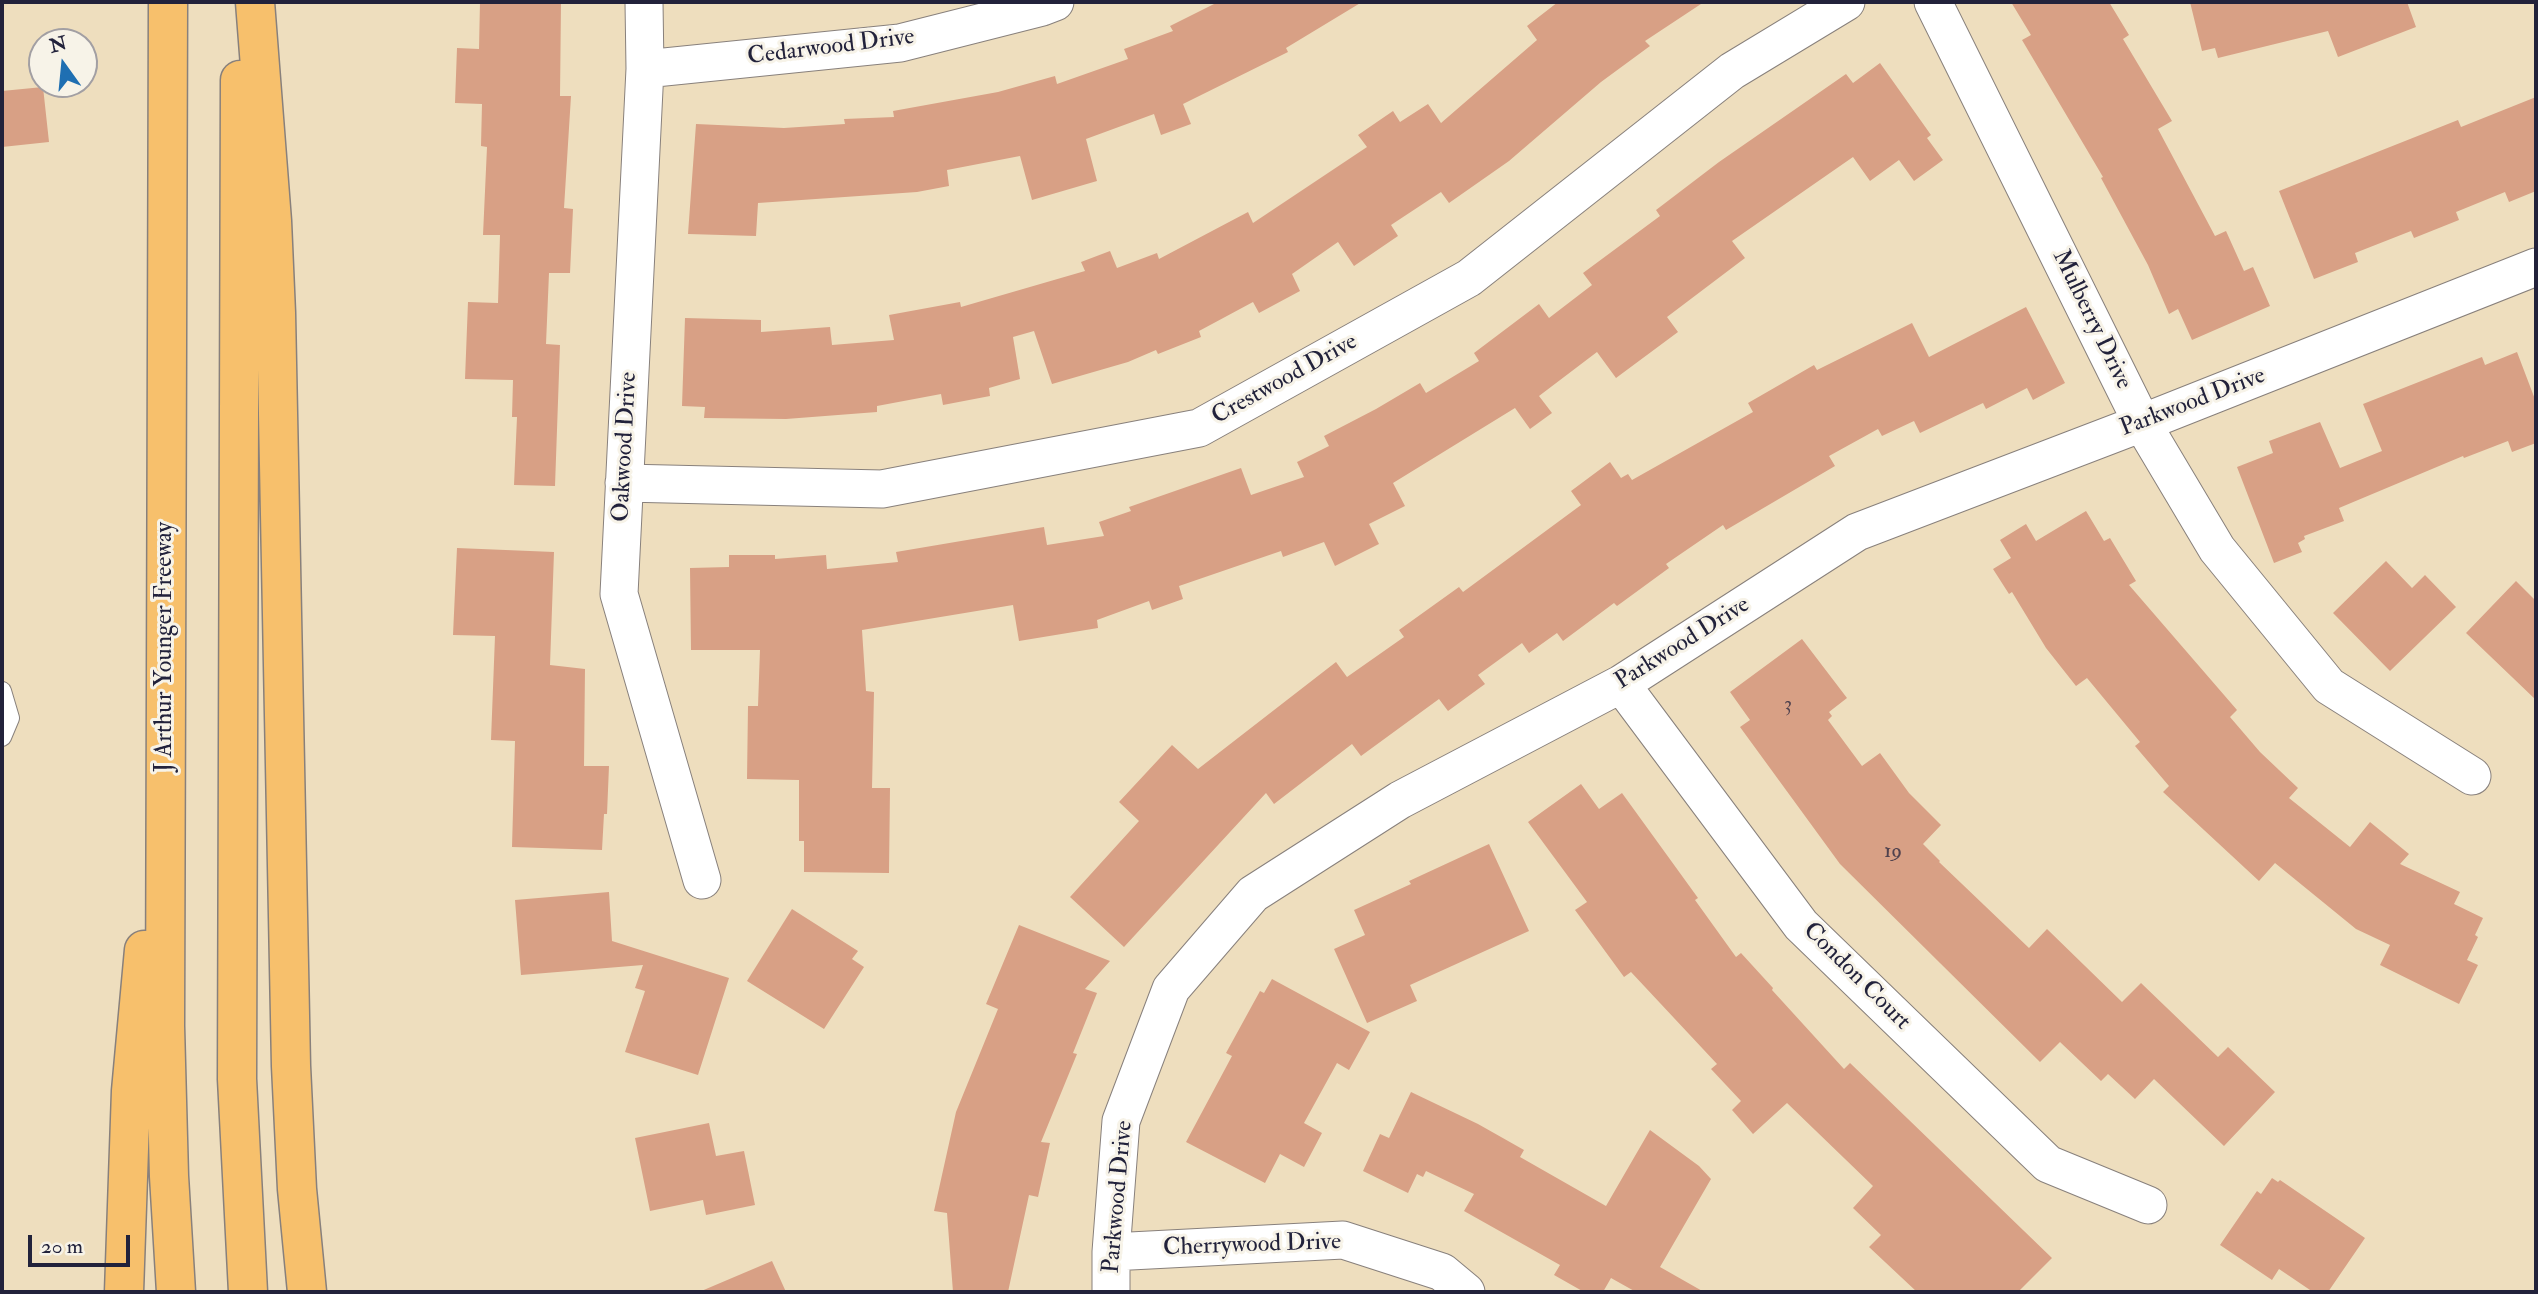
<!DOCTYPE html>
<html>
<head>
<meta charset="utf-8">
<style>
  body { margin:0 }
  #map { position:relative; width:2538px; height:1294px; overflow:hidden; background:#eedebe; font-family:"IM FELL Double Pica",serif }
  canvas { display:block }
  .frame { position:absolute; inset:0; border:4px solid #22223b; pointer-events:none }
  .north { position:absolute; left:28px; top:28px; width:70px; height:70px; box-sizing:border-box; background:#f7f3e8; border:2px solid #a29fa3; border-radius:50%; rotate:345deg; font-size:19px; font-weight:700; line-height:28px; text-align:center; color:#22223b }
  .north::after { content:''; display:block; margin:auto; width:24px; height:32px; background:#1f6fb2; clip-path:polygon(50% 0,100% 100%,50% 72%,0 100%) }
  .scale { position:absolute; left:28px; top:1235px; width:102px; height:32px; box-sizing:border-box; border:4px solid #22223b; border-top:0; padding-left:9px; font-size:21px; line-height:24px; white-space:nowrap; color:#22223b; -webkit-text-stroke:5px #f7f3e8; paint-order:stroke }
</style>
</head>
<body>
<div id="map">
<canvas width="2538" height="1294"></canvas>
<div class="frame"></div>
<div class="north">N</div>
<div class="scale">20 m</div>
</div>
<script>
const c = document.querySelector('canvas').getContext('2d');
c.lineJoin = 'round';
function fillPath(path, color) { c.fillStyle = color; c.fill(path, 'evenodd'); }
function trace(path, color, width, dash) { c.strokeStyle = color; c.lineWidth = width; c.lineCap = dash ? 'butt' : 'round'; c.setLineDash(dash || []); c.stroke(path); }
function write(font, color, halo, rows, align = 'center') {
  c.font = font + ' "IM FELL Double Pica",serif'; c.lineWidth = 6; c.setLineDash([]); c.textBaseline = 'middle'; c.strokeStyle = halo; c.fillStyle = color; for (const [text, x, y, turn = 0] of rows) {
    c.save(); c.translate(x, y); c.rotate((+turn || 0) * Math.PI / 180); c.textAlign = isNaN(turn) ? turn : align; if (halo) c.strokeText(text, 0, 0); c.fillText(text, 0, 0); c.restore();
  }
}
const building = new Path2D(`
  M480 2H561L560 96H571L564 208 573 209 570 273H549L546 344 560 345 555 486 514 485 517 417H512L513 380 465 379 468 302 498 303 500 235H483L487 147 481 146 482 104 455 103 457 48 479 49Z
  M1218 2H1362L1286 48 1288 52 1183 104 1191 124 1161 135 1154 114 1086 139 1097 181 1032 200 1020 156 947 170 949 186 917 192 758 203 756 236 688 234 696 124 784 128 845 124 844 119 894 117 893 111 998 92 1055 76 1057 84 1128 59 1124 49 1173 31 1170 26Z
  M1558 2H1704L1645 41 1650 46 1601 82 1509 161 1449 203 1441 192 1391 225 1398 236 1354 266 1338 242 1292 274 1300 291 1259 313 1253 302 1199 331 1201 337 1158 354 1156 350 1128 362 1052 384 1034 331 1013 337 1020 379 989 388 990 396 943 405 941 394 877 406V412L786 419 704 418 705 407 682 406 685 318 761 320V332L830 327 832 345 894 340 889 315 960 302 961 307 1085 271 1081 262 1110 251 1117 268 1157 253 1159 259 1248 212 1253 223 1367 147 1358 135 1393 111 1400 122 1428 104 1441 123 1537 40 1527 26Z
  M2011 2H2109L2129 35 2123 39 2172 121 2158 129 2215 236 2226 231 2244 271 2253 267 2270 306 2192 340 2178 309 2169 314 2148 265 2101 178 2103 177 2022 40 2031 35Z
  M2190 2H2407L2416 27 2338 57 2328 31 2218 58 2215 48 2202 51Z
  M1880 63 1931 135 1927 138 1943 160 1914 181 1899 160 1870 181 1853 157 1732 241 1745 258 1667 317 1678 332 1616 378 1597 352 1539 396 1552 413 1530 429 1515 408 1393 483 1405 506 1369 524 1379 544 1335 566 1324 542 1283 557 1281 551 1179 586 1183 599 1152 610 1149 601 1097 620 1098 628 1019 641 1013 605 862 630 866 691 874 692 872 788H890L889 873 804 872V841H799V780L747 779 748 706H758L760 650H691L690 568 729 567V555H775V559L826 555 827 569 898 562 896 552 1044 527 1047 545 1104 536 1099 522 1131 511 1129 507 1241 468 1251 495 1304 477 1297 462 1329 446 1324 436 1376 409 1420 383 1426 393 1479 361 1474 353 1539 304 1549 318 1592 285 1583 273 1660 216 1656 210 1719 162 1846 74 1853 83Z
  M43 87 49 142 2 147V91Z
  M2536 97V191L2509 202 2505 192 2456 212 2459 220 2414 238 2411 231 2355 253 2358 262 2314 279 2279 191 2458 120 2461 127Z
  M2026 307 2065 383 2033 400 2027 388 1986 409 1983 403 1920 433 1914 421 1882 436 1878 429 1829 456 1835 466 1726 530 1723 525 1666 564 1669 568 1617 606 1614 603 1563 641 1557 633 1529 653 1522 643 1478 675 1485 684 1448 711 1439 699 1361 756 1352 744 1274 804 1266 793 1124 947 1070 897 1139 821 1119 802 1172 745 1198 769 1336 662 1347 677 1404 637 1399 630 1459 587 1463 592 1581 505 1571 491 1610 462 1621 478 1628 474 1632 480 1753 412 1748 403 1814 365 1817 370 1912 323 1929 357Z
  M2517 352 2536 402V443L2512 452 2508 441 2464 458 2463 456 2339 508 2344 521 2304 536 2305 539 2298 543 2302 552 2274 563 2237 467 2273 453 2269 441 2320 422 2340 468 2382 451 2363 404 2482 357 2485 365Z
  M2086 511 2104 541 2110 538 2136 581 2129 585 2237 710 2230 717 2260 752 2298 788 2289 798 2350 847 2370 822 2409 854 2400 864 2460 892 2454 904 2483 918 2475 935 2478 937 2467 960 2478 965 2459 1004 2380 965 2390 945 2356 929 2275 863 2259 881 2163 792 2169 786 2135 746 2140 742 2087 678 2076 686 2046 648 2012 592 2009 594 1993 569 2011 558 2000 540 2026 524 2036 541Z
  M457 548 554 552 550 665 585 669 584 766H609L607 814H604L602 850 512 847 515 741 491 740 495 636 453 635Z
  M2386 561 2412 588 2425 575 2456 607 2390 671 2333 613Z
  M2516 581 2536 601V700L2466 633Z
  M1802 639 1847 698 1829 712 1832 716 1828 720 1862 766 1880 753 1909 793 1941 825 1923 844 1940 861 1939 862 2029 948 2047 929 2122 1002 2141 983 2218 1057 2228 1047 2275 1092 2224 1146 2154 1079 2135 1099 2108 1074 2101 1081 2060 1042 2040 1062 1840 864 1740 727 1750 720 1730 692Z
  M1581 784 1599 809 1622 793 1698 898 1695 900 1736 957 1741 953 1773 988 1772 990 1844 1069 1850 1063 2052 1258 2018 1292H1917L1869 1247 1881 1235 1853 1208 1873 1186 1787 1103 1753 1134 1732 1110 1741 1101 1711 1069 1717 1064 1631 972 1624 977 1575 910 1587 902 1528 822Z
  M1489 844 1529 931 1410 985 1417 1001 1367 1023 1334 949 1365 935 1354 910 1411 884 1409 881Z
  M609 892 612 941 729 978 698 1075 625 1052 645 991 635 988 643 965 521 975 515 900Z
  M792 909 858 951 852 959 864 967 824 1029 747 981Z
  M1019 925 1110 961 1085 989 1097 993 1073 1053 1077 1054 1041 1142 1050 1143 1038 1197 1029 1195 1008 1292H953L947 1213 934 1211 956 1112 998 1009 986 1004Z
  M1272 979 1370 1032 1349 1070 1337 1063 1304 1123 1322 1133 1304 1167 1280 1154 1265 1183 1186 1142 1232 1056 1226 1053 1260 991 1264 993Z
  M1411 1092 1478 1124 1524 1150 1520 1157 1606 1206 1650 1130 1699 1166 1711 1179 1660 1267 1704 1292H1636L1611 1278 1603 1292H1584L1554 1275 1560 1265 1464 1211 1474 1194 1426 1171 1423 1177 1417 1174 1408 1193 1363 1171 1380 1134 1389 1138Z
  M709 1123 716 1156 744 1151 755 1205 706 1215 703 1200 650 1211 635 1138Z
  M2272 1178 2278 1182 2280 1180 2365 1238 2328 1292H2313L2279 1269 2272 1280 2220 1245 2257 1191 2261 1194Z
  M772 1261 786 1292H699Z`);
const lane = new Path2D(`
  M2 691 10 718 2 737`);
const street = new Path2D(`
  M644 2 645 69 619 594 702 880
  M1933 2 2142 423 2217 549 2329 686 2472 776
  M645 69 900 43 1042 7 1055 2
  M624 483 882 489 1199 428 1469 278 1732 71 1846 2
  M1621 684 1801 925 2048 1164 2148 1205
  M1111 1252 1343 1240 1442 1272 1466 1292
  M1111 1292V1252L1121 1121 1171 989 1253 894 1400 800 1621 684 1857 532 2142 423 2536 267`);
const highway = new Path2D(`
  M168 2 165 1026 169 1176 176 1292
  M255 2 272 221 276 313 291 1066 297 1189 307 1292
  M240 80 237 1079 248 1292
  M124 1292 131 1091 144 950`);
const numberNames = [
  ["3",1788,705],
  ["19",1893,852]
];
const streetNames = [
  ["Cedarwood Drive",831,48,-7],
  ["Mulberry Drive",2091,320,64],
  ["Crestwood Drive",1285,380,-29],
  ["Parkwood Drive",2193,403,-21],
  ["Oakwood Drive",626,447,-87],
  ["Parkwood Drive",1683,644,-32],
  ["J Arthur Younger Freeway",166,647,-90],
  ["Condon Court",1856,977,45],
  ["Parkwood Drive",1119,1197,-85],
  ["Cherrywood Drive",1252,1246,-2]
];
fillPath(building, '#d8a085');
trace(lane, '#88807c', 20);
trace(street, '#88807c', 39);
trace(highway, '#88807c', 41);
trace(lane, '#fff', 18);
trace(street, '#fff', 37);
trace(highway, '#f7c06c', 38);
write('21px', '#50424e', null, numberNames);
write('24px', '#22223b', '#f7f3e8', streetNames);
</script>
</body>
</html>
